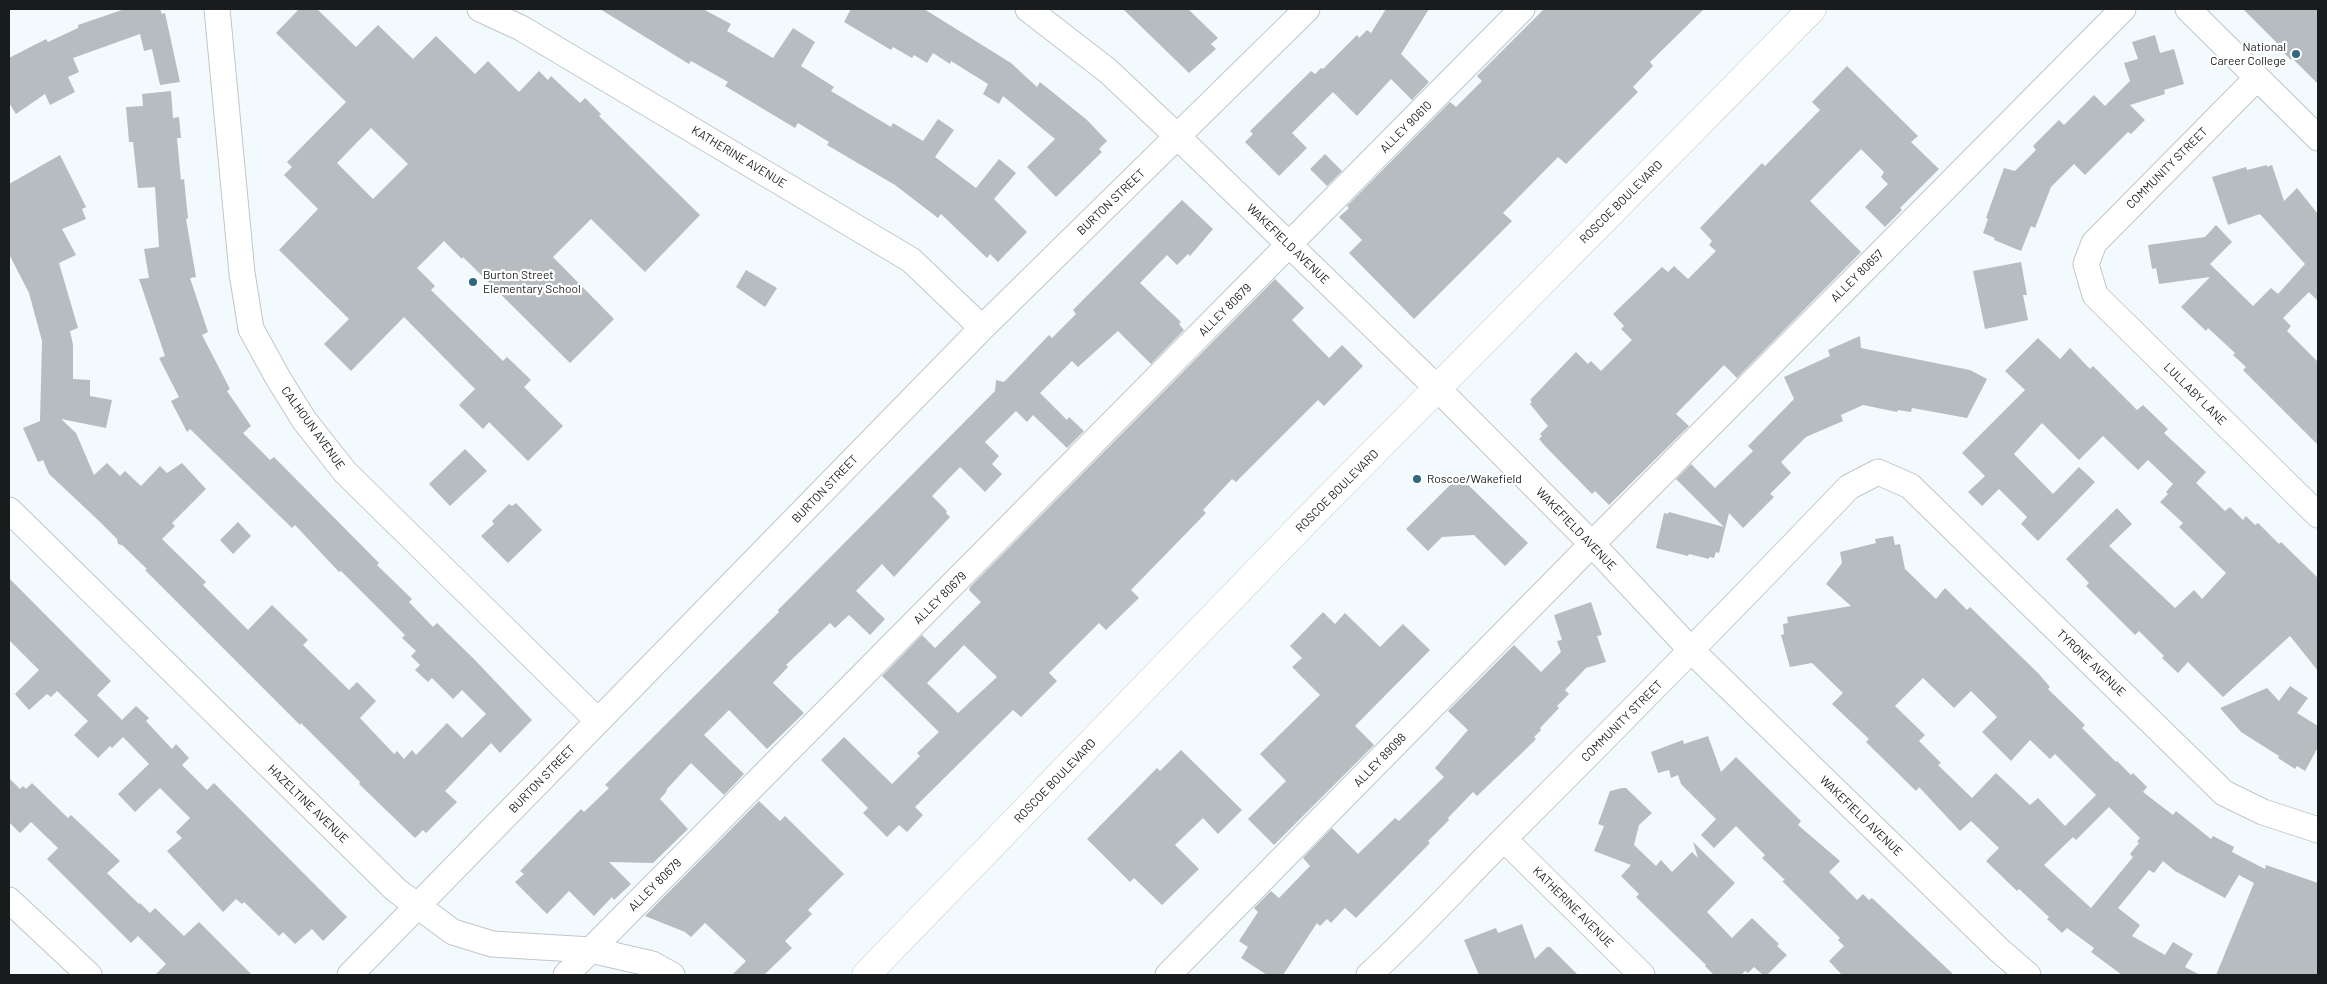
<!DOCTYPE html>
<html>
<head>
<meta charset="utf-8">
<style>
  body { margin:0 }
  #map { position:relative; width:2327px; height:984px; overflow:hidden; background:#f3fafd; font-family:Barlow,sans-serif }
  canvas { display:block }
  .frame { position:absolute; inset:0; border:10px solid #191c1d; pointer-events:none }
</style>
</head>
<body>
<div id="map">
<canvas width="2327" height="984"></canvas>
<div class="frame"></div>
</div>
<script>
const c = document.querySelector('canvas').getContext('2d');
c.lineJoin = 'round';
function fillPath(path, color) { c.fillStyle = color; c.fill(path, 'evenodd'); }
function trace(path, color, width, dash) { c.strokeStyle = color; c.lineWidth = width; c.lineCap = dash ? 'butt' : 'round'; c.setLineDash(dash || []); c.stroke(path); }
function write(font, color, halo, rows, align = 'center') {
  c.font = font + ' Barlow,sans-serif'; c.lineWidth = 4.5; c.setLineDash([]); c.textBaseline = 'middle'; c.strokeStyle = halo; c.fillStyle = color; for (const [text, x, y, turn = 0] of rows) {
    c.save(); c.translate(x, y); c.rotate((+turn || 0) * Math.PI / 180); c.textAlign = isNaN(turn) ? turn : align; if (halo) c.strokeText(text, 0, 0); c.fillText(text, 0, 0); c.restore();
  }
}
const building = new Path2D(`
  M125 9H160L162 14 165 13 180 82 160 85 152 49 144 51 140 34 73 58 79 72 68 77 75 92 50 105 45 94 16 114 9 103V58L46 39 48 42 78 28V25Z
  M299 9H317L356 47 378 25 413 59 436 36 475 74 488 61 519 92 539 71 548 80 551 76 580 103 585 98 601 114 599 116 700 215 645 272 591 219 553 257 614 319 570 363 463 257 462 259 444 241 417 268 435 286 431 290 503 361 507 357 531 380 524 387 563 426 528 461 489 422 483 429 459 405 475 389 404 317 351 371 324 344 349 319 279 250 318 209 284 175 292 167 287 162 346 102 276 33ZM371 128 408 164 373 199 337 163Z
  M600 9H703L731 24 727 31 773 58 793 28 815 42 801 66 834 87 831 91 891 127 893 123 923 141 938 119 954 130 935 157 976 188 999 159 1016 173 994 199 1027 232 998 262 990 254 987 258 941 214 938 218 895 185 827 145 829 142 798 123 795 128 725 86 728 82 691 61 689 64Z
  M851 9H924L1011 63 1037 87 1040 82 1087 120 1107 141 1099 149 1102 152 1056 197 1027 167 1055 139 1003 96 999 104 983 94 988 84 951 61 950 64 933 53 927 63 914 55 912 58 893 47 891 50 844 22Z
  M1123 9H1188L1218 38 1211 44 1216 49 1189 73Z
  M1386 9H1429L1401 54 1429 82 1412 100 1391 79 1357 116 1333 92 1292 133 1307 148 1279 176 1245 142 1253 134 1250 131 1311 71 1315 74 1321 68 1323 69 1357 35 1359 38 1367 30 1371 33Z
  M1544 9H1704L1650 62 1653 66 1633 87 1638 92 1566 164 1558 157 1503 213 1512 221 1414 319 1349 253 1362 240 1339 217 1349 208 1347 206 1450 102 1456 107 1482 81 1477 76Z
  M2243 9H2318V84L2292 58 2291 60 2276 45 2277 43Z
  M2155 35 2160 53 2174 49 2184 84 2164 90 2165 94 2130 105 2145 120 2131 134 2128 132 2085 175 2074 164 2051 187 2035 228 2031 226 2021 251 1994 240 1995 238 1983 233 1988 219 1986 218 2004 168 2015 171 2036 150 2033 146 2059 120 2064 125 2094 95 2105 106 2130 81 2124 63 2138 59 2132 42Z
  M1847 66 1918 136 1911 142 1939 169 1900 208 1902 210 1885 227 1865 207 1888 184 1881 177 1884 172 1861 149 1810 201 1861 252 1737 378 1724 365 1676 414 1689 426 1609 505 1595 491 1592 494 1545 446 1539 439 1542 436 1540 434 1548 426 1530 404 1532 402 1530 400 1576 352 1588 364 1591 361 1601 371 1632 340 1621 329 1624 326 1613 314 1662 267 1668 272 1674 266 1688 279 1716 251 1709 245 1712 241 1700 228 1762 163 1765 166 1820 110 1812 102Z
  M171 91 173 118 179 117 181 138H177L181 180 184 179 188 218 186 219 196 277 190 278 208 332 202 335 230 389 227 391 251 426 243 433 270 460 274 457 379 563 377 565 412 599 409 602 433 627 437 623 474 659 532 720 500 753 491 743 445 791 457 802 426 833 423 830 415 838 359 784 360 782 301 723 300 725 145 570 147 569 122 545 118 544 117 539 98 520 49 474 43 460 38 462 23 428 40 421 42 341 29 293 9 254V184L60 155 86 207 82 209 86 219 62 229 76 255 59 263 78 328 70 331 73 345V379L90 380V396L112 400 106 428 61 419 76 433 94 475 107 463 120 476 125 471 141 486 160 466 167 473 182 463 206 489 172 523 175 526 162 539 206 582 203 585 248 630 272 605 308 640 303 645 349 690 357 682 376 701 360 718 394 754 397 751 404 759 412 750 416 755 447 723 462 738 486 714 462 690 453 699 432 678 428 682 415 670 420 665 411 656 416 651 402 638 405 635 341 571 339 572 295 525 292 528 190 429 187 432 171 401 179 397 159 358 165 356 139 279 149 278 144 249 159 247 155 187 138 188 133 142H129L126 107 143 106 142 94Z
  M1325 154 1342 171 1327 186 1310 169Z
  M2267 165V167L2272 165 2284 201 2297 188 2318 214V301L2309 292 2283 318 2291 326 2287 331 2318 362V445L2243 370 2246 367 2233 355 2235 353 2208 328 2206 331 2181 307 2210 277 2159 284 2156 268 2152 269 2148 245 2205 237 2216 225 2232 242 2210 264 2253 306 2271 288 2278 294 2305 264 2260 214 2228 225 2212 177 2246 167 2247 170Z
  M1182 200 1213 229 1190 256 1188 254 1177 265 1167 255 1140 283 1181 322 1179 324 1184 330 1151 364 1118 331 1078 367 1072 361 1040 393 1067 420 1069 417 1084 431 1067 448 1033 415 1027 422 1016 411 985 442 999 456 992 464 1002 474 985 492 960 467 932 496 947 511 946 513 950 517 894 577 882 564 856 591 885 619 870 635 849 615 835 628 830 623 786 665 788 667 773 683 804 713 767 749 729 710 704 735 744 774 724 795 691 763 666 790 667 791 660 799 688 829 653 863 609 862 631 884 614 900 612 897 594 916 569 891 547 914 515 882 524 874 520 871 581 809 584 812 609 788 605 785 625 765 779 612 778 610 995 391 996 380 1004 382 1049 335 1052 338 1076 314 1073 310Z
  M2021 262 2027 295H2023L2028 320 1985 329 1973 271Z
  M746 270 777 288 765 307 736 287Z
  M1275 279 1304 308 1292 320 1329 358 1342 345 1363 366 1324 406 1318 400 1236 482 1232 479 1203 510 1206 513 1131 590 1139 598 1106 630 1099 623 1049 673 1057 681 1021 717 1013 710 915 807 923 815 907 832 899 825 887 837 863 813 868 808 821 760 844 737 892 784 920 756 917 753 939 732 882 676 922 635 935 648 981 602 969 590 970 587ZM964 645 997 677 958 713 927 683Z
  M1860 336 1861 348 1970 370 1987 379 1967 418 1912 408 1911 412 1898 410 1897 412 1863 405 1841 415 1843 421 1806 437 1781 462 1791 473 1770 494 1774 497 1743 528 1729 513 1719 553 1716 552 1714 558 1709 557V559L1689 554 1688 556 1656 548 1664 513 1668 514 1669 512 1724 527 1676 479 1691 464 1715 488 1753 451 1748 446 1794 399 1784 377 1830 356 1828 350Z
  M2038 338 2060 359 2070 348 2090 369 2093 366 2137 410 2143 405 2168 429 2164 433 2206 472 2196 483 2225 511 2230 507 2243 520 2246 516 2255 525 2258 523 2279 544 2281 542 2318 578V671L2290 636 2223 697 2188 662 2178 673 2162 658 2164 656 2139 631 2135 635 2086 586 2089 583 2066 559 2117 508 2132 524 2109 546 2175 608 2194 590 2202 599 2226 573 2179 527 2183 523 2160 502 2168 494 2166 492 2173 484 2148 460 2138 470 2103 436 2079 460 2042 423 2014 454 2053 494 2079 467 2095 482 2038 541 2021 524 2027 517 1999 489 1982 506 1968 492 1985 476 1962 453 2025 390 2005 371Z
  M465 449 487 471 450 506 429 484Z
  M1459 476 1528 543 1505 566 1474 535 1442 537 1428 551 1406 529Z
  M516 503 542 530 508 563 481 536 494 524 492 521 509 504 512 506Z
  M238 522 251 536 233 554 220 540Z
  M1893 536 1895 545 1900 544 1905 569 1936 599 1945 588 1967 610 1970 607 2039 674 2050 687 2048 689 2085 725 2082 728 2116 762 2117 761 2131 775 2133 773 2147 787 2143 792 2173 815 2176 811 2211 839 2213 836 2234 847 2232 852 2265 869 2266 865 2318 883V975H2216L2254 883 2239 875 2225 898 2175 871 2163 861 2154 873 2149 870 2118 908 2140 925 2132 936 2165 955 2173 942 2193 954 2185 967 2200 975H2122L2091 952 2094 948 2067 928 2062 933 2047 919 2049 917 2019 889 2017 891 1986 861 1999 848 1971 821 1960 831 1919 787 1916 791 1866 742 1869 739 1832 704 1843 693 1812 663 1790 667 1781 635 1784 634 1783 624 1788 623 1787 617 1851 606 1826 584 1842 563 1840 552 1876 543 1875 539ZM1923 678 1954 708 1971 691 1997 717 1982 732 2011 761 2030 740 2050 759 2055 754 2096 795 2065 826 2038 798 2030 805 1996 773 1972 798 1938 765 1941 763 1919 741 1925 735 1895 706ZM2109 807 2140 838 2137 842 2139 843 2130 854 2133 857 2091 908 2044 865 2073 837 2076 840Z
  M9 578 111 681 97 695 122 720 136 706 149 718 146 721 172 749 176 744 189 758 182 765 207 790 214 783 347 917 323 941 312 929 295 944 283 932 279 936 244 902 242 904 236 899 223 912 167 851 182 838 176 832 190 818 160 788 135 812 118 794 149 764 123 737 112 748 110 746 98 758 74 735 88 721 57 691 51 697 47 694 29 710 15 694 39 670 9 640Z
  M1591 602 1602 635 1597 636 1606 662 1586 668 1565 690 1569 694 1557 706 1559 708 1540 728 1541 730 1534 737 1536 739 1524 751 1477 796 1473 792 1448 818 1449 820 1428 841 1430 843 1356 918 1345 908 1331 923 1327 919 1320 926 1317 923 1283 975H1267L1241 958 1248 947 1239 941 1258 912 1254 908 1271 891 1279 898 1310 866 1303 858 1332 828 1358 854 1395 818 1399 821 1444 777 1435 768 1468 730 1448 711 1514 645 1541 672 1561 652 1557 641 1562 640 1554 615Z
  M1323 612 1335 624 1345 613 1380 647 1403 624 1430 650 1355 726 1374 745 1274 845 1248 819 1286 781 1260 754 1320 695 1292 667 1302 658 1290 646Z
  M2290 686 2308 698 2297 713 2318 726V747L2305 771 2297 766 2295 769 2278 758 2279 756 2241 732 2220 708 2267 688 2279 701Z
  M1708 736 1721 772 1736 757 1801 821 1798 825 1840 861 1829 872 1857 900 1863 894 1869 900 1872 898 1954 975H1842L1829 961 1844 946 1838 940 1840 938 1782 881 1785 880 1762 858 1765 855 1736 826 1714 848 1701 835 1716 819 1681 784 1678 775 1671 778 1669 770 1658 773 1651 752 1683 740 1684 744Z
  M1181 750 1242 810 1218 834 1203 818 1175 845 1199 869 1162 905 1134 878 1130 882 1087 839 1157 768 1160 771Z
  M9 778 20 789 23 786 26 789 32 783 68 818 71 815 120 861 107 873 139 904 140 903 150 913 155 908 184 936 199 922 252 975H155L166 964 138 936 131 943 47 859 58 848 31 822 20 833 9 822Z
  M1622 788H1626L1652 813 1639 825 1634 845 1656 866 1661 860 1672 872 1692 852 1698 858 1693 842 1735 883 1707 912 1732 938 1752 918 1779 944 1777 946 1787 955 1767 975H1763L1754 967 1748 973 1745 971 1741 975H1714L1705 966 1706 965 1636 897 1639 894 1621 876 1631 865 1594 851 1604 826 1598 824 1610 791Z
  M759 801 780 821 785 816 844 874 808 910 812 914 785 941 792 948 764 975H732L746 961 705 923 691 937 685 932 645 916Z
  M1522 924 1535 959 1547 947H1550L1578 975H1479L1464 940 1496 928 1498 933Z`);
const minor = new Path2D(`
  M217 9 242 273 251 329 278 378 304 420 345 472 598 721
  M480 9 521 28 911 260 982 328
  M1028 9 1108 71 1178 137 1438 389 1592 544 1692 651 1999 950 2028 975
  M2188 9 2318 138
  M2257 78 2094 243 2086 264 2095 295 2318 515
  M9 510 396 890 453 932 492 944 591 950 652 964 672 975
  M1504 839 1642 975
  M9 900 89 975
  M350 975 982 328 1307 9
  M566 975 1522 9
  M1168 975 1592 544 2123 9
  M1369 975C1417 931 1461 882 1507 836 1622 721 1736 605 1849 487L1878 472 1910 486 2224 793 2263 812 2318 830`);
const major = new Path2D(`
  M866 975 1307 520 1812 9`);
const markers = [
  [2296,54,5,"#2d6880"],
  [473,282,5,"#2d6880"],
  [1417,479,5,"#2d6880"]
];
const poiNames = [
  ["National",2286,47,"right"],
  ["Career College",2286,61,"right"],
  ["Burton Street",483,275],
  ["Elementary School",483,289],
  ["Roscoe/Wakefield",1427,479]
];
const streetNames = [
  ["ALLEY 90610",1406,127,-45],
  ["KATHERINE AVENUE",739,157,31],
  ["COMMUNITY STREET",2167,168,-45],
  ["BURTON STREET",1111,202,-44],
  ["ROSCOE BOULEVARD",1621,202,-45],
  ["WAKEFIELD AVENUE",1288,244,44],
  ["ALLEY 80657",1857,276,-45],
  ["ALLEY 80679",1225,310,-45],
  ["LULLABY LANE",2195,394,45],
  ["CALHOUN AVENUE",313,428,54],
  ["BURTON STREET",825,489,-46],
  ["ROSCOE BOULEVARD",1337,491,-45],
  ["WAKEFIELD AVENUE",1576,529,46],
  ["ALLEY 80679",940,598,-45],
  ["TYRONE AVENUE",2091,663,44],
  ["COMMUNITY STREET",1622,721,-45],
  ["ALLEY 89098",1380,760,-46],
  ["BURTON STREET",542,779,-46],
  ["ROSCOE BOULEVARD",1055,781,-46],
  ["HAZELTINE AVENUE",308,804,44],
  ["WAKEFIELD AVENUE",1861,816,44],
  ["ALLEY 80679",655,885,-45],
  ["KATHERINE AVENUE",1573,907,45]
];
fillPath(building, '#b6bcbf');
trace(minor, '#c0c6ca', 27);
trace(major, '#c0c6ca', 29);
trace(minor, '#fff', 25);
trace(major, '#fff', 28);
for (const [x, y, r, color] of markers) { const dot = new Path2D(); dot.arc(x, y, r, 0, 2 * Math.PI); c.fillStyle = color; c.fill(dot); trace(dot, '#fff', 2); }
write('12px', '#191c1d', '#fff', poiNames, 'left');
write('12px', '#191c1d', '#fff', streetNames);
</script>
</body>
</html>
